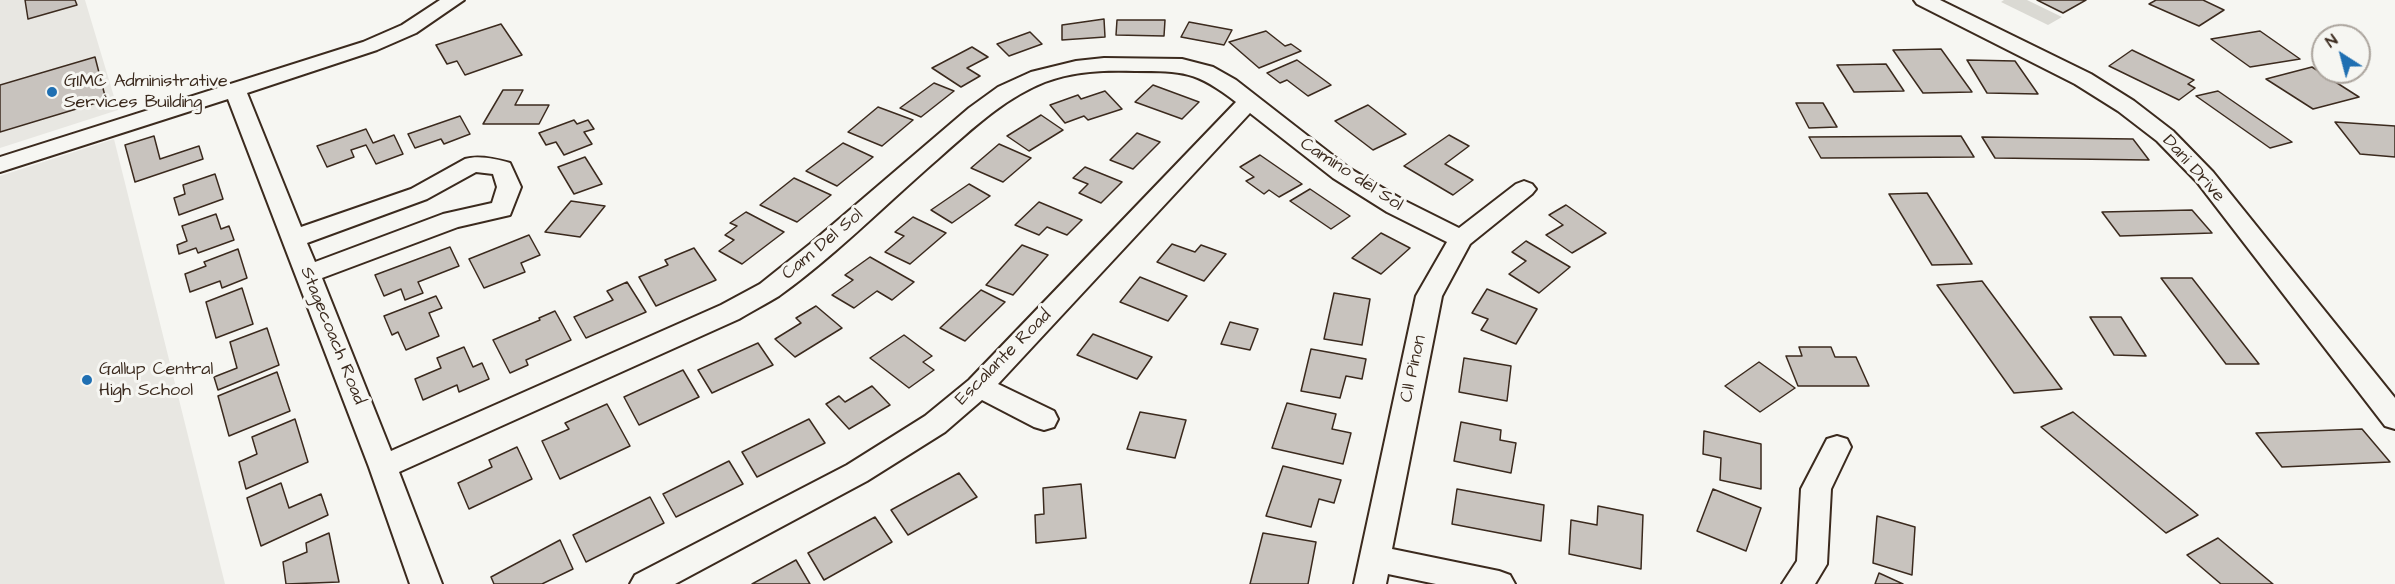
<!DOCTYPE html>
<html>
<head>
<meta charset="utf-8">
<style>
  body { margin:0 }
  #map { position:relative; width:2395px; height:584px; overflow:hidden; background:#f6f6f2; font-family:"Architects Daughter",sans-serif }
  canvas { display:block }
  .north { position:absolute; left:2311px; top:24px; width:60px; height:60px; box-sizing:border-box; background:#f6f6f2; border:2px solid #aba49d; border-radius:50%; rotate:324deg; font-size:16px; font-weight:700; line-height:24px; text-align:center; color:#3b2a1e }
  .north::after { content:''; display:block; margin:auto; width:21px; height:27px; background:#1f6fb2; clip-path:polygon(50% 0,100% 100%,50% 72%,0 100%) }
</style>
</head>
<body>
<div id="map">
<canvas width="2395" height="584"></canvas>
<div class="north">N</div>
</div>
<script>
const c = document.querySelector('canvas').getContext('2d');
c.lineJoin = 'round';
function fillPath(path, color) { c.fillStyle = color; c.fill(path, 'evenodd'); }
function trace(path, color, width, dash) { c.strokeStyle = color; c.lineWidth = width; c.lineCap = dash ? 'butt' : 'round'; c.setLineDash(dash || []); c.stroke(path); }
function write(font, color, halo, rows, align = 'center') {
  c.font = font + ' "Architects Daughter",sans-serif'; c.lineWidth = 6; c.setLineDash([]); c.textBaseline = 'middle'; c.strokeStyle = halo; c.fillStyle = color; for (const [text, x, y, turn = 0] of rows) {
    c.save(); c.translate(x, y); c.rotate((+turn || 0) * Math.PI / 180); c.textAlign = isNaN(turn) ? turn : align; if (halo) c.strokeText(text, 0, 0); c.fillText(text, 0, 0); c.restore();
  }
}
const built = new Path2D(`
  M0 0H85L118 110 0 148Z
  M114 139 225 584H0V176Z`);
const green = new Path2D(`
  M2004 0H2027L2062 17 2048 25 2001 2Z`);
const building = new Path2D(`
  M25 0H75L77 5 28 19Z
  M2037 0H2086L2063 13Z
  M2156 0H2203L2224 10 2199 26 2149 4Z
  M1104 19 1105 37 1062 40V25Z
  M1117 20H1165L1164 36 1116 35Z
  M1189 22 1232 30 1224 45 1181 37Z
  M501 24 522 55 465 75 457 61 447 64 436 45Z
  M1266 31 1285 46 1291 44 1301 51 1259 68 1229 42Z
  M2260 31 2300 59 2250 67 2211 39Z
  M1030 32 1042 44 1009 56 997 44Z
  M972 47 988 57 967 68 980 76 961 87 932 68Z
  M1941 49 1972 92 1923 93 1893 50Z
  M2132 50 2194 80 2188 84 2195 88 2179 100 2109 66Z
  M95 57 106 100 0 132V85Z
  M1297 60 1331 85 1308 96 1287 80 1280 83 1267 73Z
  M1967 60 2015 61 2038 94 1987 93Z
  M1886 64 1904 91 1854 92 1837 65Z
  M2312 67 2359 97 2313 109 2266 79Z
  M934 83 954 91 921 117 900 108Z
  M1153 85 1199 102 1182 119 1135 102Z
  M503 90H523L515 105H549L539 124H483Z
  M1105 91 1122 109 1088 120 1084 116 1065 123 1050 105 1078 95 1081 99Z
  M2218 91 2292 142 2270 148 2196 96Z
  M1796 103H1823L1837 127 1809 128Z
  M1368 105 1406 134 1373 150 1335 121Z
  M878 107 913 120 882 146 848 132Z
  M1041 115 1063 130 1029 151 1007 136Z
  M460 116 470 134 444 144 441 139 415 148 408 134Z
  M574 120 577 124 588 120 594 129 584 132 592 144 564 155 556 142 546 145 539 133Z
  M2335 122 2395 126V157L2360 154Z
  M366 129 373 143 394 135 403 154 376 164 366 145 351 150 354 157 327 167 317 146Z
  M1137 133 1160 142 1133 169 1110 160Z
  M1449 135 1469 146 1445 164 1473 180 1453 195 1404 166Z
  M154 136 160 159 199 146 203 159 135 182 125 145Z
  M1961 136 1974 157 1821 158 1809 137Z
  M1982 137 2133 139 2149 160 1995 158Z
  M843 143 873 157 837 186 806 171Z
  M999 144 1031 158 1003 182 971 168Z
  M1260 155 1302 184 1279 197 1269 190 1264 194 1246 181 1254 177 1240 167Z
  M585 157 602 184 574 194 558 167Z
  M1085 167 1122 182 1101 203 1079 193 1088 184 1073 178Z
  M215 174 223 199 179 215 174 198 185 194 183 185Z
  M794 178 831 195 797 222 760 205Z
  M969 184 990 196 952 223 931 210Z
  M1310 189 1350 216 1331 229 1290 201Z
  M1927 193 1972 264 1932 265 1889 194Z
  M571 201 605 206 580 237 545 232Z
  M1039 202 1082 220 1067 235 1047 227 1039 235 1015 225Z
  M1566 205 1606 233 1572 253 1546 235 1563 225 1549 215Z
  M2192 210 2212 233 2120 236 2102 212Z
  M746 212 784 232 742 264 719 251 734 240 725 235 737 226 730 223Z
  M216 214 221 229 229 226 234 240 198 253 196 248 179 254 177 245 187 241 182 226Z
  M913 217 946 233 910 264 885 252 904 236 895 232Z
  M1381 233 1410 248 1381 274 1352 258Z
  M529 235 540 255 521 263 525 272 484 288 469 259Z
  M1526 241 1570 267 1539 293 1509 274 1526 261 1512 252Z
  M1172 244 1195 252 1201 245 1226 254 1204 281 1157 262Z
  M1022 245 1048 255 1013 295 986 285Z
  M450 247 459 266 418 282 423 293 405 300 401 289 384 296 375 275Z
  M694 248 716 280 656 306 639 277 668 265 665 260Z
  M238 249 247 278 222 288 220 281 190 292 185 274 206 266 204 262Z
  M870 257 914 282 892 300 877 291 854 308 832 295 853 280 845 275Z
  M1140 277 1187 296 1168 321 1120 302Z
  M2161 278H2192L2259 364H2226Z
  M1982 281 2062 389 2014 393 1937 285Z
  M627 282 646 312 586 338 574 317 613 300 607 291Z
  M242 288 253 324 216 338 206 302Z
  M1487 289 1537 309 1516 344 1481 330 1488 319 1472 313Z
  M981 290 1005 302 965 341 940 328Z
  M1334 293 1370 299 1362 345 1324 339Z
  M436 296 442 308 429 313 439 336 406 350 398 332 392 335 384 316Z
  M816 306 842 328 795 357 775 339 801 323 796 318Z
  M555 311 571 340 526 360 528 365 510 373 493 340 540 320 539 318Z
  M2090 317H2121L2146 356 2114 355Z
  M1230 322 1258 329 1250 350 1221 344Z
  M267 328 279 365 218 390 214 377 237 368 230 342Z
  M1093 334 1152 357 1137 379 1077 355Z
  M904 335 932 356 923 362 934 370 909 388 870 358Z
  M758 343 773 365 712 393 698 370Z
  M464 347 473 367 482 363 489 379 459 392 457 385 423 400 415 379 441 368 437 358Z
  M1799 347H1831L1835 357H1856L1869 386H1798L1786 356H1802Z
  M1311 349 1366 359 1362 379 1346 376 1340 398 1301 391Z
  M1464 358 1511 366 1507 401 1459 392Z
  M1759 362 1795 388 1760 412 1725 386Z
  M683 370 699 397 639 425 624 397Z
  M277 372 290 411 229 436 218 396Z
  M872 386 890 405 849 429 826 404 839 396 845 402Z
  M1287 403 1336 414 1332 429 1351 433 1343 464 1272 448Z
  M607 404 630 446 560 479 542 441 569 429 565 423Z
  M1140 412 1186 420 1175 458 1127 449Z
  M2073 412 2198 515 2166 533 2041 427Z
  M295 419 308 462 246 489 239 462 257 454 252 437Z
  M809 419 825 443 757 477 742 452Z
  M1461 422 1501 430 1500 440 1516 443 1511 473 1454 461Z
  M2362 429 2390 462 2282 467 2256 433Z
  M1704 431 1761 444V489L1720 480 1721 458 1703 454Z
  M517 447 532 479 469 509 458 483 492 467 489 460Z
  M729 461 743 484 676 517 663 494Z
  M1283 466 1341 480 1334 503 1319 499 1311 527 1266 516Z
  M959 473 977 497 908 535 891 510Z
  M281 483 289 508 321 494 328 515 261 546 247 498Z
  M1081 484 1086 538 1036 543 1035 515 1044 514 1043 488Z
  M1457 489 1544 505 1541 541 1452 524Z
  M1713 489 1761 508 1746 551 1697 531Z
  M650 497 664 523 586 562 573 535Z
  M1598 506 1643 515 1641 569 1569 554 1571 520 1597 525Z
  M1877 516 1915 527 1912 575 1873 563Z
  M875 517 892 542 824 580 808 553Z
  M329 533 339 582 286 584 283 562 307 552 306 543Z
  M1263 533 1316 542 1308 584H1250Z
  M2218 538 2273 584H2221L2187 555Z
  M560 540 573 569 542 584H494L491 577Z
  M796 560 810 584H752Z
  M1879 573 1903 584H1875Z`);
const minor = new Path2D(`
  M440 0H464L416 33 377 50 247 93 301 227 411 189 465 159C479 155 496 159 510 163L521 187 510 215 458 227 322 278 391 451 721 305 760 284 810 244 969 108 998 87 1031 72 1076 61 1104 58 1182 59 1213 67 1236 80 1349 168 1403 200 1459 228 1516 184 1524 181 1532 184 1536 189 1532 194 1470 244 1442 296 1392 549 1499 571 1510 575 1515 584H1436L1388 574 1386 584H1354L1416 296 1447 242 1387 212 1333 178 1250 113 998 384 1054 411 1058 419 1054 427 1044 430 1034 427 982 400 945 432 867 481 675 584H630L635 575 847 465 925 416 969 380 1236 102C1196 71 1183 71 1135 71 1104 70 1074 71 1045 82 1000 100 967 134 931 165 881 209 833 257 779 296 766 304 752 311 739 319L399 472 442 584H410L369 467 228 99 0 172V157L363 42 402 25ZM476 172 493 174 497 187 492 203 443 214 315 262 307 243 427 199Z
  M1914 0H1940L2091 74 2134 101 2173 131 2213 172 2395 398V429L2385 426 2197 182 2157 141 2118 111 2075 84 1917 4Z
  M1837 436 1847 439 1851 447 1831 489 1827 564 1815 584H1782L1797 561 1801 489 1827 439Z`);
const markers = [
  [52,92,6,"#1f6fb2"],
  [87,380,6,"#1f6fb2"]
];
const poiNames = [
  ["GIMC Administrative",64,82],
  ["Services Building",64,103],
  ["Gallup Central",99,370],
  ["High School",99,391]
];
const streetNames = [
  ["Dani Drive",2193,169,48],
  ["Camino del Sol",1351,175,33],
  ["Cam Del Sol",823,245,-40],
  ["Stagecoach Road",332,336,68],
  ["Escalante Road",1004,358,-45],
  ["Cll Pinon",1414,369,-78]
];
fillPath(built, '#e8e7e2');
fillPath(green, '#dad9d3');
fillPath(building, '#c8c3be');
trace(building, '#3b2a1e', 1.5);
trace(minor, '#3b2a1e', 4);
fillPath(minor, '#f6f6f2');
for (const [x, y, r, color] of markers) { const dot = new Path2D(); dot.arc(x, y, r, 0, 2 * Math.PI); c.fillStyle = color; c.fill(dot); trace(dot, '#f6f6f2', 2); }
write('18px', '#3b2a1e', '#f6f6f2', poiNames, 'left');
write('18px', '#3b2a1e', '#f6f6f2', streetNames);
</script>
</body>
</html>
